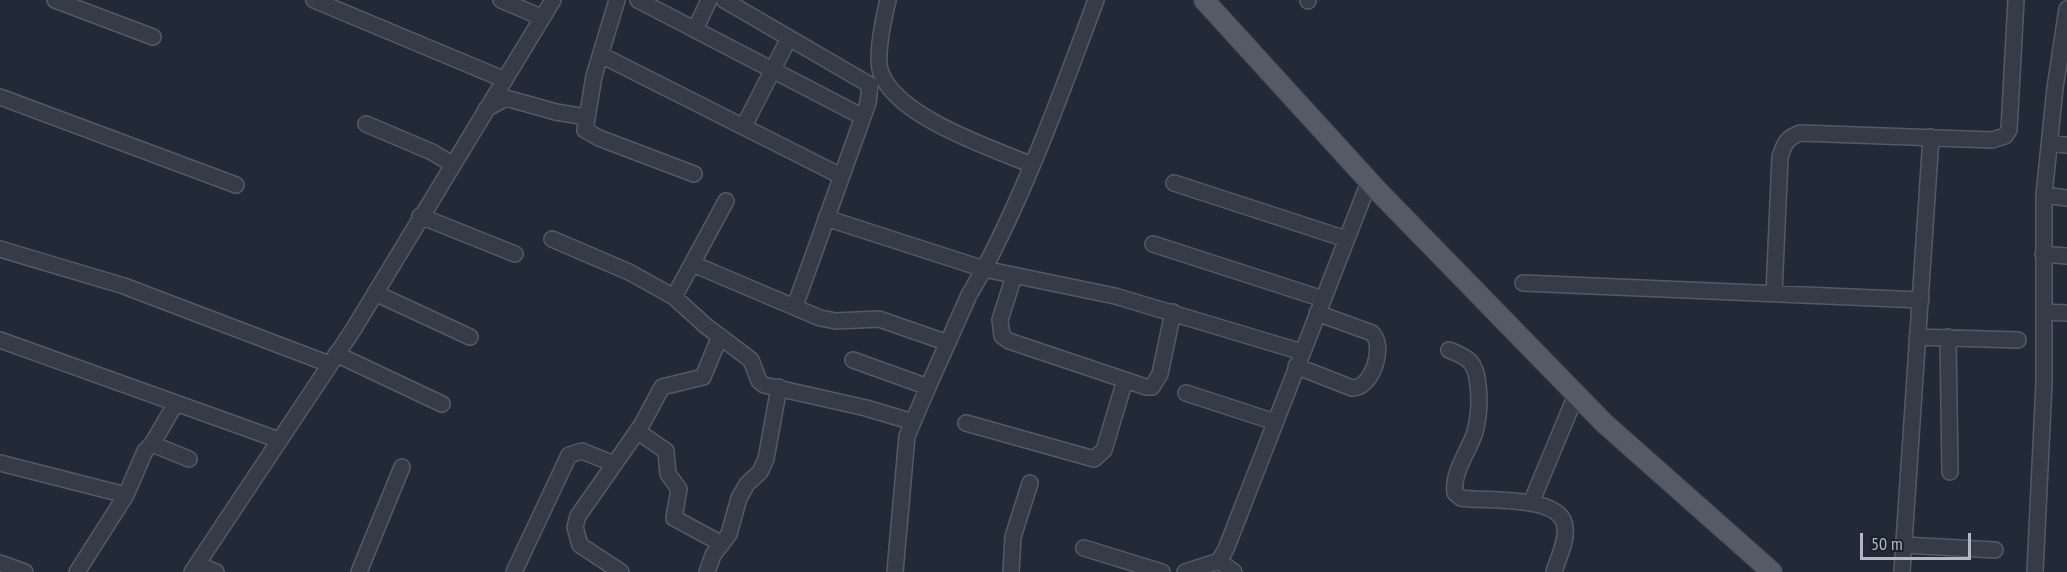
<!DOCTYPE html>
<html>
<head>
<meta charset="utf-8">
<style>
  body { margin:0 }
  #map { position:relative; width:2067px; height:572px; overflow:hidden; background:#232a37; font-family:"PT Sans Narrow",sans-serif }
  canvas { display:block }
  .scale { position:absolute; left:1860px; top:533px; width:111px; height:27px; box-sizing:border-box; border:3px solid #b1b7c4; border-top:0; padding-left:8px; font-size:18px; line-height:21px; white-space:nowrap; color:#b1b7c4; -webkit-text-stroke:4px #1c222c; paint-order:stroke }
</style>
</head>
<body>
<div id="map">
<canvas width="2067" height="572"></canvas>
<div class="scale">50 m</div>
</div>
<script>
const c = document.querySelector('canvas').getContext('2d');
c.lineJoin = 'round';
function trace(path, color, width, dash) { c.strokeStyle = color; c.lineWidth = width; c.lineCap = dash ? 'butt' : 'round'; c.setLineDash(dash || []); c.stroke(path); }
const minor = new Path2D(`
  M55 0 153 37
  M314 0 503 79
  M501 0 541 17
  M617 0 594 76 585 130 599 138 694 174
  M638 0 863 117
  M724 0 870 85 868 103 795 306
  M888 0C884 17 875 57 881 73 897 117 991 148 1032 165
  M1096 0C1062 91 1029 183 984 269L1115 296 1302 352
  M1308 0V1
  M695 30 709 0
  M601 55 841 176
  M0 97 236 185
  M486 109 506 98 556 112 586 117
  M366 124 432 152 452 164
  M744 126 789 38
  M2050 143 2067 145
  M1174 183 1346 239
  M2044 195 2067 198
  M420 216 515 254
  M826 218 984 269 969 295 928 387 853 360
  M552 239 629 272 674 297 706 326 751 360 759 381 764 385 866 408 913 422
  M1153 244 1323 299
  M0 249 124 286 329 364
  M2043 254 2067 256
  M693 264 820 318 836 321 879 319 948 343
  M1014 276 1000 320 1002 336 1009 341 1146 387H1152L1160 374 1173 312
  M1523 283 1921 300
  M375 293 470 337
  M1774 294 1780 157C1784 144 1787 137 1801 133L1992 140 2005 136 2009 130 2016 0
  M674 297 726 201
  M2044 312 2067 313
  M1917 337 2018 340
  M1948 337 1950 472
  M0 340 279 440
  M1449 350C1470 358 1476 363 1478 385 1480 401 1479 416 1475 432 1469 451 1452 472 1455 493L1461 498C1486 502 1562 494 1565 527 1567 542 1558 558 1554 572
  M336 354 442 404
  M1296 366 1352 388C1372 389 1386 346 1372 333L1317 313
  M1186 393 1275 422
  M176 403 152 444 189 459
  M966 423 1094 459 1104 450 1125 380
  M637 431 666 451 668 474 679 489 674 518 722 544
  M0 463 126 495
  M1531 503 1576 395
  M1904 545 1995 550
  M1084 548 1162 572
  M1219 561 1234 572
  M0 563 25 572
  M198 565 216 572
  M77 572 126 495 145 451 152 444
  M192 572 353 330 553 0
  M359 572 402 467
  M514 572 569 455 582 451 614 464
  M621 572 580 545 575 527 578 516 641 426 662 387 703 377 720 336
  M707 572 713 555 729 534 739 498 747 484 760 472 766 459 779 387
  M895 572 907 436 928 387
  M1011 572 1013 537 1030 483
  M1185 572 1219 561 1226 549 1369 182
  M1902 572 1931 137
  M2035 572 2044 383V195L2055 88 2067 9`);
const major = new Path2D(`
  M1204 0 1378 191 1604 423 1772 572`);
trace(minor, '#545a65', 18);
trace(major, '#404551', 22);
trace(minor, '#363c47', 15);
trace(major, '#545b67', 20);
</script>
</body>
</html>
